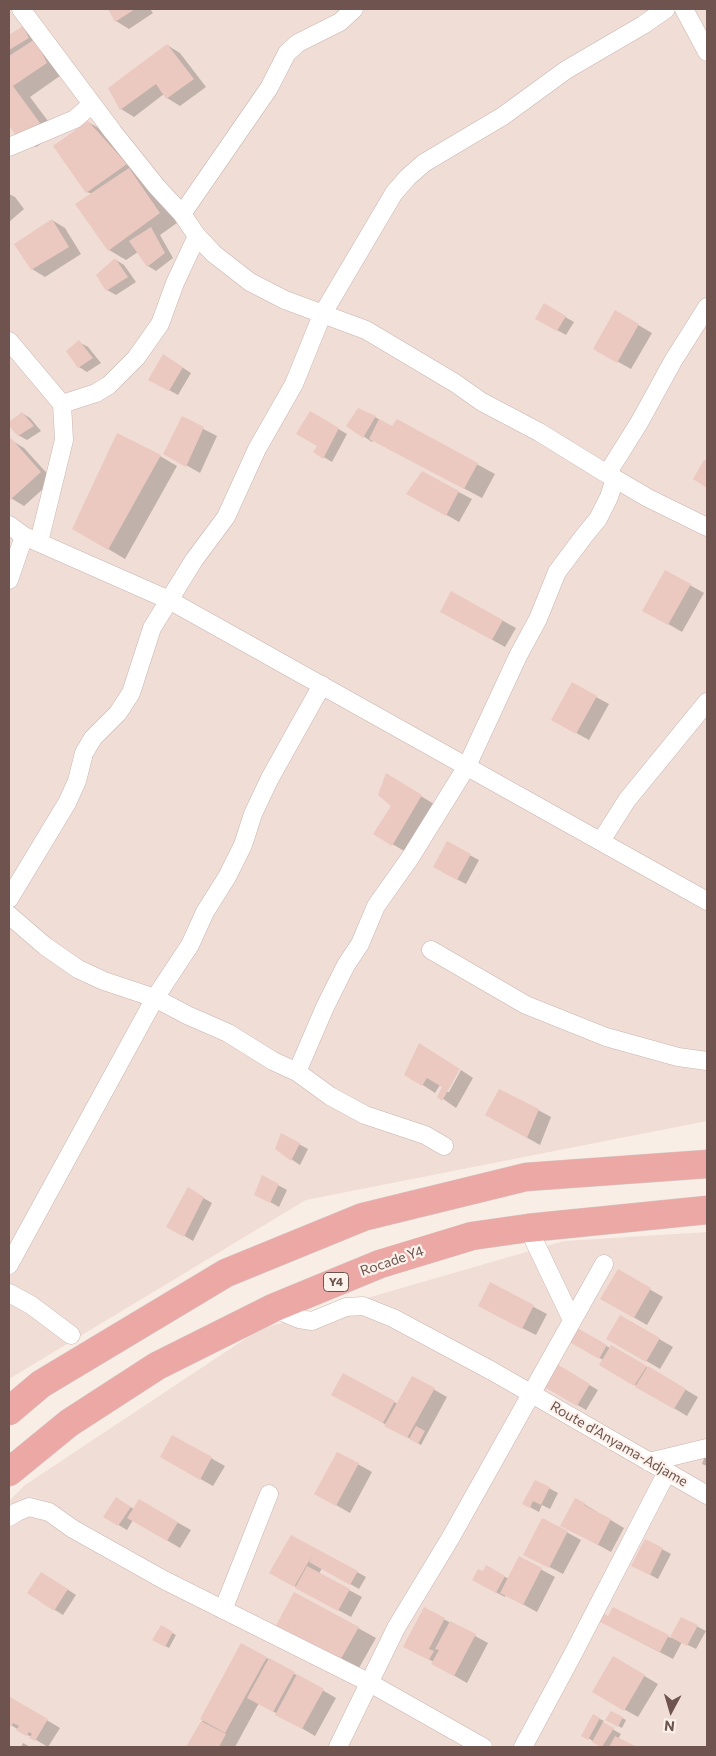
<!DOCTYPE html>
<html>
<head>
<meta charset="utf-8">
<style>
  body { margin:0 }
  #map { position:relative; width:716px; height:1756px; overflow:hidden; background:#f9eee6; font-family:Commissioner,sans-serif }
  canvas { display:block }
  .frame { position:absolute; inset:0; border:10px solid #6f534e; pointer-events:none }
  .north { position:absolute; left:646px; top:1686px; width:50px; height:50px; -webkit-text-stroke:4px #fcf2ec; paint-order:stroke; rotate:186deg; font-size:14px; font-weight:700; line-height:20px; text-align:center; color:#6f534e }
  .north::after { content:''; display:block; margin:auto; width:18px; height:22px; background:#6f534e; clip-path:polygon(50% 0,100% 100%,50% 72%,0 100%) }
</style>
</head>
<body>
<div id="map">
<canvas width="716" height="1756"></canvas>
<div class="frame"></div>
<div class="north">N</div>
</div>
<script>
const c = document.querySelector('canvas').getContext('2d');
c.lineJoin = 'round';
function fillPath(path, color) { c.fillStyle = color; c.fill(path, 'evenodd'); }
function trace(path, color, width, dash) { c.strokeStyle = color; c.lineWidth = width; c.lineCap = dash ? 'butt' : 'round'; c.setLineDash(dash || []); c.stroke(path); }
function write(font, color, halo, rows, align = 'center') {
  c.font = font + ' Commissioner,sans-serif'; c.lineWidth = 4.5; c.setLineDash([]); c.textBaseline = 'middle'; c.strokeStyle = halo; c.fillStyle = color; for (const [text, x, y, turn = 0] of rows) {
    c.save(); c.translate(x, y); c.rotate((+turn || 0) * Math.PI / 180); c.textAlign = isNaN(turn) ? turn : align; if (halo) c.strokeText(text, 0, 0); c.fillText(text, 0, 0); c.restore();
  }
}
const residential = new Path2D(`
  M9 9H707V1121L306 1200 9 1379Z
  M707 1232V1747H9V1501L25 1485 260 1329 564 1241Z`);
const shadow = new Path2D(`
  M110 9H150L153 13 129 29 116 21Z
  M23 27 36 34 64 73 30 97 57 133 36 147 19 137 9 123V36Z
  M167 45 180 53 206 87 180 106 167 98 164 94 134 117 121 109 110 89Z
  M88 122 102 130 146 180 177 223 160 235 173 258 156 271 148 266 138 252 126 260 109 250 92 194 87 192Z
  M9 194 15 197 24 209 9 222Z
  M52 220 65 228 81 254 45 277 32 269Z
  M116 260 124 265 136 282 116 295 107 290Z
  M544 305 574 322 566 335 537 319Z
  M616 312 652 333 631 369 595 349Z
  M79 342 88 347 101 363 87 372 79 367Z
  M171 360 191 373 178 395 158 384Z
  M22 413 30 418 41 431 27 440 18 435 9 424Z
  M311 413 347 434 332 462 315 452 319 446Z
  M375 417 393 427 397 421 495 474 482 498 373 440 372 442 348 426Z
  M182 418 217 436 200 473 165 453Z
  M11 440 24 448 53 480 24 506 9 497V442Z
  M160 456 177 466 125 559 73 528Z
  M422 473 472 499 459 522 408 493Z
  M665 571 704 593 682 632 644 610Z
  M452 593 516 628 505 647 441 611Z
  M596 697 609 704 589 740 553 720Z
  M386 775 434 804 406 852 375 834 393 806Z
  M447 843 479 860 466 884 443 872Z
  M420 1045 459 1069 446 1092H449L461 1070 473 1078 456 1108 439 1096 443 1087 440 1085 435 1093 406 1074Z
  M538 1110 551 1117 540 1145 487 1115Z
  M282 1135 308 1149 300 1165 276 1149Z
  M263 1177 287 1190 279 1207 256 1194Z
  M188 1189 212 1203 193 1241 168 1226Z
  M618 1271 663 1297 647 1325 602 1299Z
  M490 1284 547 1314 536 1335 492 1313Z
  M621 1317 673 1347 660 1369 608 1338Z
  M575 1328 610 1348 611 1346 698 1397 687 1416 600 1364 603 1360 568 1339Z
  M557 1366 598 1390 586 1410 545 1386Z
  M343 1374 398 1404 412 1377 447 1397 421 1445 333 1394Z
  M173 1437 225 1466 213 1486 161 1457Z
  M338 1453 372 1472 350 1513 329 1501Z
  M705 1456 707 1457V1466L702 1464Z
  M536 1481 558 1493 550 1509 542 1505 539 1512 524 1504Z
  M139 1501 191 1530 180 1548 133 1520 127 1530 105 1517 125 1504 134 1509Z
  M584 1504 624 1528 611 1552 562 1525Z
  M543 1519 581 1540 563 1574 538 1561Z
  M292 1536 366 1577 359 1589 322 1568 319 1574 362 1597 351 1617 271 1573Z
  M645 1540 671 1554 658 1579 641 1570Z
  M520 1558 555 1577 537 1612 506 1595 505 1597 482 1585 483 1573 486 1567 509 1579Z
  M50 1578 76 1595 63 1615 55 1610Z
  M425 1609 488 1643 467 1683 446 1671 434 1662 418 1654Z
  M613 1609 671 1638 681 1618 706 1631 696 1649 682 1642 673 1659 613 1628 608 1618Z
  M161 1627 176 1635 169 1648 154 1640Z
  M358 1628 376 1638 356 1673 292 1638Z
  M267 1658 336 1698 315 1736 259 1703 235 1747H188L203 1720Z
  M614 1658 658 1684 638 1717 593 1692Z
  M10 1698 60 1728 48 1747 9 1724V1701Z
  M611 1712 626 1720 622 1728 607 1720Z
  M594 1716 604 1721 602 1723 621 1734 618 1739 634 1747H603L583 1735Z
  M23 1743 30 1747H21Z`);
const building = new Path2D(`
  M108 9H135L115 22Z
  M23 26 29 38 9 50V35Z
  M35 39 47 63 13 86 40 123 18 138 9 126V56Z
  M167 44 194 79 166 99 156 84 120 110 108 88Z
  M88 121 127 164 86 193 53 146Z
  M129 168 160 213 108 251 75 204Z
  M52 219 69 247 31 270 14 244Z
  M151 227 165 253 147 267 129 241Z
  M115 258 128 277 106 291 96 275Z
  M544 303 566 316 557 331 535 319Z
  M615 310 639 324 617 363 593 349Z
  M79 340 93 358 78 368 66 351Z
  M163 354 183 367 169 391 148 380Z
  M358 408 376 416 363 438 346 426Z
  M310 411 339 428 323 459 313 452 317 446 296 434Z
  M22 412 34 426 18 436 9 426V422Z
  M182 416 204 427 186 467 163 454Z
  M379 419 392 426 397 419 478 463 464 489 369 439Z
  M117 433 161 455 108 550 72 529Z
  M11 438 41 472 10 500 9 441Z
  M704 460 707 461V488L693 479Z
  M422 471 459 491 446 516 406 494Z
  M665 570 691 584 668 625 642 611Z
  M451 591 503 620 492 640 440 612Z
  M572 682 597 696 576 734 551 720Z
  M386 773 422 795 392 846 373 834 391 806 378 795Z
  M447 841 471 854 457 880 433 867Z
  M419 1043 460 1069 442 1101 437 1097 442 1087 427 1078 422 1086 404 1075Z
  M499 1089 539 1109 527 1138 485 1115Z
  M281 1133 300 1143 291 1161 275 1149Z
  M262 1175 279 1184 270 1203 254 1195Z
  M188 1187 204 1197 184 1237 166 1227Z
  M618 1269 651 1288 634 1318 600 1299Z
  M490 1282 534 1305 522 1329 478 1306Z
  M620 1315 660 1338 646 1362 606 1339Z
  M574 1326 607 1345 599 1359 566 1340Z
  M611 1345 647 1366 634 1386 599 1365Z
  M557 1364 590 1384 577 1406 544 1387Z
  M648 1366 686 1389 674 1409 635 1387Z
  M343 1373 395 1401 383 1423 331 1395Z
  M412 1376 435 1388 407 1438 384 1426Z
  M416 1426 425 1431 418 1444 409 1439Z
  M172 1435 212 1457 200 1480 160 1457Z
  M337 1452 359 1463 336 1506 314 1494Z
  M535 1480 550 1487 541 1505 533 1501 530 1508 522 1504Z
  M116 1497 131 1507 118 1526 103 1517Z
  M575 1498 585 1503 584 1505 611 1519 598 1545 560 1526Z
  M139 1499 178 1522 167 1541 127 1518Z
  M542 1518 568 1531 549 1568 523 1555Z
  M291 1535 358 1571 350 1585 309 1562 313 1554 294 1587 269 1573Z
  M645 1539 663 1548 650 1575 631 1566Z
  M519 1556 542 1568 523 1605 500 1593Z
  M486 1565 505 1576 496 1593 472 1580 478 1569 483 1571Z
  M307 1566 350 1589 338 1611 295 1588Z
  M41 1572 68 1589 54 1611 27 1593Z
  M294 1592 359 1627 338 1664 274 1629Z
  M424 1607 445 1618 429 1649 434 1651 429 1660 403 1647Z
  M613 1607 669 1635 660 1652 598 1621 603 1613 608 1616Z
  M681 1617 698 1625 687 1646 670 1637Z
  M450 1621 476 1634 454 1676 431 1664 439 1650 435 1649Z
  M161 1625 173 1632 165 1647 152 1640Z
  M241 1643 267 1657 225 1733 200 1719Z
  M613 1656 645 1675 624 1711 592 1692Z
  M269 1658 295 1672 273 1712 247 1698Z
  M297 1674 324 1689 302 1729 275 1715Z
  M10 1697 48 1719 35 1741 29 1738 32 1734 29 1732 26 1736 16 1730 19 1726 13 1723 11 1727 9 1725Z
  M611 1711 623 1717 618 1727 605 1720Z
  M593 1714 600 1718 588 1740 581 1736Z
  M201 1721 226 1734 219 1747H186Z
  M603 1722 614 1728 602 1747H600L592 1742Z
  M615 1736 637 1747H609Z`);
const street = new Path2D(`
  M21 9 113 132 157 187 182 214 197 236 214 254 250 282 285 300 366 330 455 383 482 402 539 432 607 474 648 498 707 527
  M684 9 707 52
  M9 147 75 119 92 104
  M182 214 269 88 287 53 298 43 340 22 354 9
  M9 341 62 404 64 440 39 542
  M62 404 96 393 109 385 136 358 160 324 175 283 197 236
  M607 474 639 423 673 361 707 307
  M9 525 24 536 169 600 707 901
  M9 580 24 536
  M601 841 627 800 707 702
  M9 899 67 803 77 781 84 753 93 738 118 713 131 693 152 628 194 560 226 517 257 449 294 384 322 315 394 193 408 177 424 163 503 116 566 70 643 25 666 9
  M9 915 45 946 78 969 104 981 155 998 187 1015 228 1033 273 1061 297 1072 330 1096 365 1115 425 1135 444 1146
  M431 950 526 1005 606 1037 678 1057 707 1061
  M297 1072 325 1007 346 965 360 944 376 906 410 858 467 766 518 656 538 619 557 572 584 536 598 519 609 497 615 479
  M528 1228 572 1320
  M9 1265 155 998 190 945 205 912 227 877 243 845 253 814 270 778 322 685
  M9 1293 31 1305 71 1335
  M273 1308 299 1319 312 1321 346 1307 363 1306 393 1318 492 1371 707 1495
  M649 1462 707 1448
  M9 1517 17 1512 29 1507 49 1512 73 1529 164 1580 368 1682 483 1747
  M223 1610 269 1494
  M338 1747 396 1628 451 1537 604 1264
  M523 1747 573 1654 667 1472`);
const highway = new Path2D(`
  M9 1411 41 1384 226 1273 363 1217 526 1177 707 1164
  M9 1472 69 1423 157 1366 273 1308 380 1264 472 1236 528 1228 707 1210`);
const shields = [
  [336,1282,25]
];
const shieldNames = [
  ["Y4",336,1282]
];
const streetNames = [
  ["Rocade Y4",392,1261,-19],
  ["Route d'Anyama-Adjame",619,1444,30]
];
fillPath(residential, '#f0ded6');
fillPath(shadow, '#0003');
fillPath(building, '#ebc9c1');
trace(street, '#c9b4ae', 19);
trace(highway, '#d4cbca', 29);
trace(street, '#fff', 18);
trace(highway, '#eba8a5', 28);
for (const [x, y, w] of shields) { const box = new Path2D(); box.roundRect(x - w / 2, y - 9.5, w, 19, 4); c.fillStyle = '#fcf2ec'; c.fill(box); trace(box, '#6f534e', 1); }
write('bold 12px', '#6f534e', null, shieldNames);
write('14px', '#6f534e', '#fcf2ec', streetNames);
</script>
</body>
</html>
